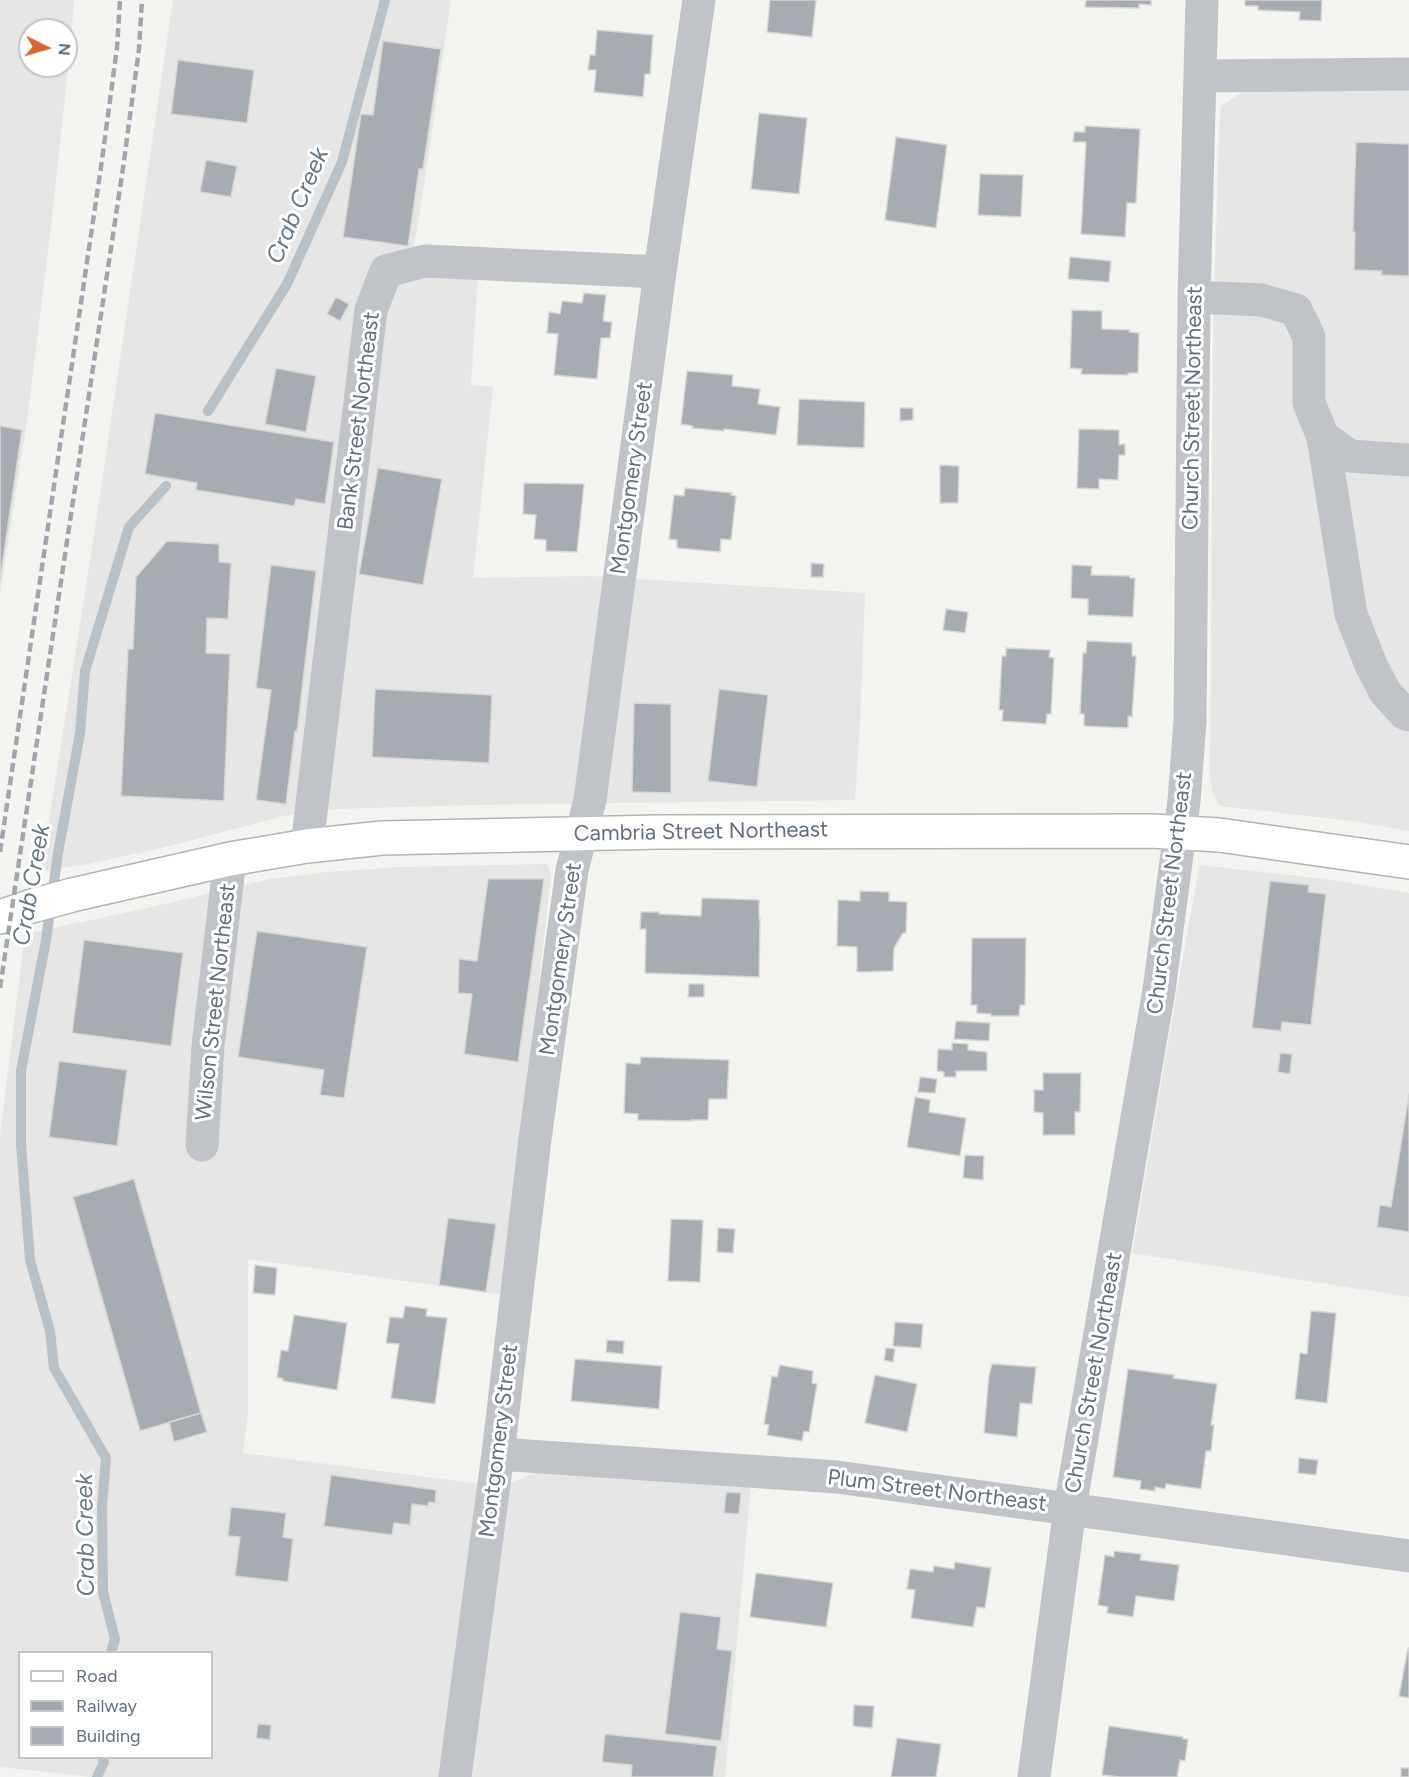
<!DOCTYPE html>
<html>
<head>
<meta charset="utf-8">
<style>
  body { margin:0 }
  #map { position:relative; width:1409px; height:1777px; overflow:hidden; background:#f4f5f1; font-family:Figtree,sans-serif }
  canvas { display:block }
  .legend { position:absolute; left:18px; top:1651px; width:195px; height:108px; box-sizing:border-box; background:#fff; border:2px solid #c1c6cd; margin:0; padding:8px 10px; list-style:none; font-size:18px; color:#657181 }
  .legend li { display:flex; align-items:center; gap:12px; height:30px }
  .legend b { width:30px; border:2px solid #c1c6cd }
  .north { position:absolute; left:18px; top:18px; width:60px; height:60px; box-sizing:border-box; background:#fff; border:2px solid #c1c6cd; border-radius:50%; rotate:95deg; font-size:16px; font-weight:700; line-height:24px; text-align:center; color:#657181 }
  .north::after { content:''; display:block; margin:auto; width:21px; height:27px; background:#db682b; clip-path:polygon(50% 0,100% 100%,50% 72%,0 100%) }
</style>
</head>
<body>
<div id="map">
<canvas width="1409" height="1777"></canvas>
<ul class="legend">
<li><b style="height:8px;background:#fff"></b>Road</li>
<li><b style="height:8px;background:#a1a6ac"></b>Railway</li>
<li><b style="height:16px;background:#a7acb3"></b>Building</li>
</ul>
<div class="north">N</div>
</div>
<script>
const c = document.querySelector('canvas').getContext('2d');
c.lineJoin = 'round';
function fillPath(path, color) { c.fillStyle = color; c.fill(path, 'evenodd'); }
function trace(path, color, width, dash) { c.strokeStyle = color; c.lineWidth = width; c.lineCap = dash ? 'butt' : 'round'; c.setLineDash(dash || []); c.stroke(path); }
function write(font, color, halo, rows, align = 'center') {
  c.font = font + ' Figtree,sans-serif'; c.lineWidth = 6; c.setLineDash([]); c.textBaseline = 'middle'; c.strokeStyle = halo; c.fillStyle = color; for (const [text, x, y, turn = 0] of rows) {
    c.save(); c.translate(x, y); c.rotate((+turn || 0) * Math.PI / 180); c.textAlign = isNaN(turn) ? turn : align; if (halo) c.strokeText(text, 0, 0); c.fillText(text, 0, 0); c.restore();
  }
}
const built = new Path2D(`
  M0 0H74L69 60 51 227 27 421 0 594ZM30 30H66V66H30Z
  M173 0H451L427 166 410 273 478 274 471 385 493 387 473 578 589 576 865 593 860 725 855 800 470 805 337 809 284 816 162 848 93 863 41 872 96 522Z
  M1409 81V831L1352 821 1220 806 1213 794 1210 777 1213 334 1219 132 1221 106 1245 90Z
  M546 864 550 870 551 876 504 1295 248 1259V1415L243 1453 480 1484 512 1483 531 1474 547 1470 751 1483 725 1777H92L0 1767V1135L24 942 33 932 139 910 269 879 327 872 399 867ZM20 1652H212V1758H20Z
  M1200 865 1326 879 1409 893V1297L1132 1253 1178 985 1199 868Z`);
const stream = new Path2D(`
  M208 411 287 284 342 162 385 0
  M111 1652 115 1639 103 1592 102 1507 106 1458 54 1368 50 1331 30 1260 21 1144V1071L46 940 58 853 80 733 85 671 129 527 166 486
  M97 1777 104 1762 102 1758`);
const building = new Path2D(`
  M770 0H816L812 37 767 32Z
  M1086 0H1151V5L1139 4V8L1085 7Z
  M1245 0H1322L1321 21 1299 20 1300 12 1258 10V6H1245Z
  M597 30 653 35 650 74H645L643 97 594 92 596 70H588L590 55H595Z
  M383 41 441 49 423 169H419L408 246 343 237 361 114 373 115Z
  M178 60 254 70 247 123 171 114Z
  M759 113 807 118 799 194 751 189Z
  M1085 126 1140 129 1136 203H1127L1125 237 1081 234 1086 142H1073L1074 132H1085Z
  M896 137 947 145 936 228 885 220Z
  M1356 142 1409 144V276L1381 275 1382 271 1354 270 1355 232H1353Z
  M206 160 237 166 231 197 200 192Z
  M980 174 1023 175 1021 217 978 215Z
  M1070 257 1111 261 1109 282 1068 279Z
  M584 293 606 295 603 321 612 322 610 338H601L597 379 554 375 558 334 547 333 549 312 560 314 562 301 582 303Z
  M336 297 349 304 340 321 327 314Z
  M1072 310 1102 311V329L1130 330 1129 332 1139 333 1138 373H1128V375L1081 374 1082 369 1070 368Z
  M276 368 316 376 306 432 265 424Z
  M687 371 733 375 732 386 760 389 758 404 780 407 776 435 724 429V431L692 428 693 426 681 424Z
  M799 399 865 402 864 448 797 445Z
  M900 408H913V420L900 421Z
  M155 413 334 442 325 504 296 499 294 506 196 490 197 483 145 474Z
  M0 426 22 430 0 580Z
  M1079 429 1119 430V445L1125 444V455H1119L1118 480 1099 479V489L1077 488Z
  M940 465 959 466 958 503H940Z
  M378 468 442 479 423 585 359 574Z
  M524 483 584 484 577 552 546 551V540L534 539 536 515 523 514Z
  M685 488 732 493 731 495 736 496 731 540 721 539 720 552 677 548V540L669 539 674 495 684 496Z
  M167 541 219 544V562L231 563 228 619 207 618 206 653 230 654 224 801 121 796 128 649H133L136 577Z
  M811 563 824 564 823 577H811Z
  M271 565 316 571 297 732 295 731 286 804 256 800 271 690 256 688Z
  M1072 565 1092 566 1091 575 1130 576V578H1135L1133 617 1088 615V599L1071 598Z
  M946 609 968 612 965 633 943 630Z
  M1087 641 1132 643V656H1136L1132 717 1128 716V728L1084 726V714H1080L1083 653H1086Z
  M1006 648 1050 650 1049 657 1054 658 1051 714H1047L1046 724 1002 721 1003 710H999L1002 656H1006Z
  M375 689 492 695 489 763 372 757Z
  M719 689 768 695 757 787 708 781Z
  M634 703 671 704V793L632 792Z
  M488 879H544L518 1062 464 1054 472 994 458 993 459 959 477 961Z
  M1270 881 1309 885 1308 892 1326 894 1311 1025 1282 1022 1281 1031 1252 1028Z
  M860 891 889 892V901L907 902 906 933H903L894 948 893 971 857 972V947L837 946 838 900 860 901Z
  M702 898 759 900V919L760 918 759 977 645 973 646 929H640L641 912H659V914L701 916Z
  M257 931 367 947 344 1098 320 1095 324 1070 238 1057Z
  M972 938H1026L1025 1005H1020L1019 1016H991V1014L977 1013V1005H971Z
  M84 940 183 953 171 1046 72 1033Z
  M689 984H704V997H688Z
  M956 1021 990 1023 989 1041 954 1039Z
  M952 1043 968 1044V1050L987 1052V1071H956V1077H944V1072L937 1071 938 1049 952 1050Z
  M1280 1053 1292 1054 1290 1074 1278 1072Z
  M641 1057 729 1060 727 1099H709L708 1120H691V1121L638 1120V1114L624 1113 626 1063 640 1064Z
  M59 1061 127 1070 117 1146 49 1137Z
  M1043 1073H1081L1080 1112H1075V1135H1043V1113L1034 1112V1090H1043Z
  M920 1077 937 1079 935 1093 918 1092Z
  M1409 1094V1232L1377 1227 1380 1205 1391 1207Z
  M915 1097 930 1100 929 1112 966 1118 960 1156 907 1147Z
  M965 1155 984 1156 983 1180 963 1178Z
  M134 1179 201 1413 140 1431 73 1197Z
  M448 1218 496 1224 486 1292 439 1285Z
  M671 1219 703 1220 700 1282 668 1281Z
  M718 1228 735 1229 733 1253 717 1252Z
  M255 1265 277 1268 275 1295 253 1293Z
  M405 1306 427 1309 426 1316 447 1318 435 1404 391 1398 399 1344 386 1343 390 1317 403 1318Z
  M1311 1311 1336 1313 1327 1403 1295 1399 1300 1353 1307 1354Z
  M294 1315 347 1323 337 1390 283 1381V1379L277 1377 281 1350 288 1351Z
  M895 1322 923 1324 921 1348 893 1346Z
  M607 1340 624 1341 623 1354 606 1352Z
  M886 1348 895 1349 893 1362 884 1360Z
  M575 1359 662 1366 659 1409 571 1401Z
  M992 1364 1036 1367 1032 1404 1020 1403 1017 1437 984 1433 989 1375Z
  M780 1365 813 1371 812 1383 817 1384 809 1432 804 1431 802 1441 767 1435 769 1425 764 1424 772 1376 777 1377Z
  M1128 1369 1174 1375 1173 1378 1217 1384 1211 1425H1214L1211 1451H1206L1201 1489 1166 1484 1165 1489 1155 1487V1491L1140 1489 1141 1481 1113 1477Z
  M875 1375 917 1384 907 1432 865 1423Z
  M201 1413 207 1432 174 1442 169 1422Z
  M1299 1458 1318 1460 1316 1475 1298 1473Z
  M331 1475 436 1490 435 1503 429 1502 428 1506 412 1504 410 1525 394 1523 392 1535 324 1526Z
  M726 1492 741 1493 739 1514 724 1513Z
  M231 1507 286 1513 283 1537 293 1539 288 1582 235 1576 240 1537 228 1536Z
  M1114 1551 1141 1554 1140 1560 1179 1565 1174 1601 1136 1596 1133 1617 1107 1613 1108 1607 1098 1605 1105 1555 1114 1557Z
  M955 1562 991 1568 985 1608 977 1607 973 1627 911 1618 915 1590 907 1589 910 1569 933 1572 934 1566 954 1569Z
  M756 1573 833 1583 826 1627 750 1617Z
  M680 1612 721 1617 717 1649 732 1651 721 1741 665 1734Z
  M1408 1648H1409V1698L1399 1696Z
  M854 1705 874 1706 872 1728 853 1726Z
  M258 1724 271 1725 270 1740 256 1738Z
  M1109 1726 1183 1737V1739H1188L1185 1761 1180 1760 1177 1777H1120L1102 1775Z
  M605 1734 717 1746 713 1777H631L632 1765 602 1762Z
  M897 1738 941 1744 936 1777H891Z
  M1401 1768H1409V1777H1401Z`);
const minor = new Path2D(`
  M1200 76 1409 74
  M1194 297 1262 300 1296 310 1309 337V403L1323 437 1350 456 1409 460
  M1323 437 1351 614 1371 665 1385 692 1404 713 1409 715
  M307 846 371 310 386 271 425 261 660 272
  M202 1145 208 1046 230 859
  M498 1454 837 1477 1409 1556
  M455 1777 498 1454 535 1139 572 870 590 800 660 272 699 0
  M1034 1777 1070 1508 1159 990 1184 801 1190 721 1194 297 1202 0`);
const major = new Path2D(`
  M0 917 32 906 72 895 230 859 307 846 382 838 660 832 1151 831 1219 835 1409 862`);
const rail = new Path2D(`
  M0 852 101 167 117 48 120 0
  M0 988 123 168 139 49 142 0`);
const streetNames = [
  ["Church Street Northeast",1193,408,-89],
  ["Bank Street Northeast",359,421,-83],
  ["Montgomery Street",632,478,-82],
  ["Cambria Street Northeast",701,832,-1],
  ["Church Street Northeast",1170,893,-83],
  ["Montgomery Street",561,959,-82],
  ["Wilson Street Northeast",216,1002,-84],
  ["Church Street Northeast",1094,1373,-80],
  ["Montgomery Street",499,1441,-83],
  ["Plum Street Northeast",937,1491,7]
];
const waterNames = [
  ["Crab Creek",298,206,-67],
  ["Crab Creek",32,885,-80],
  ["Crab Creek",86,1535,-91]
];
fillPath(built, '#e5e6e5');
trace(stream, '#b8c1c7', 10);
fillPath(building, '#a7acb3');
trace(building, '#d6d6d4', 1.5);
trace(major, '#b1b5b9', 36);
trace(minor, '#c0c3c7', 33);
trace(major, '#fff', 33);
trace(rail, '#a1a6ac', 4.5, [9, 4.5]);
write('22px', '#657181', '#fff', streetNames);
write('italic 24px', '#667985', '#fff', waterNames);
</script>
</body>
</html>
